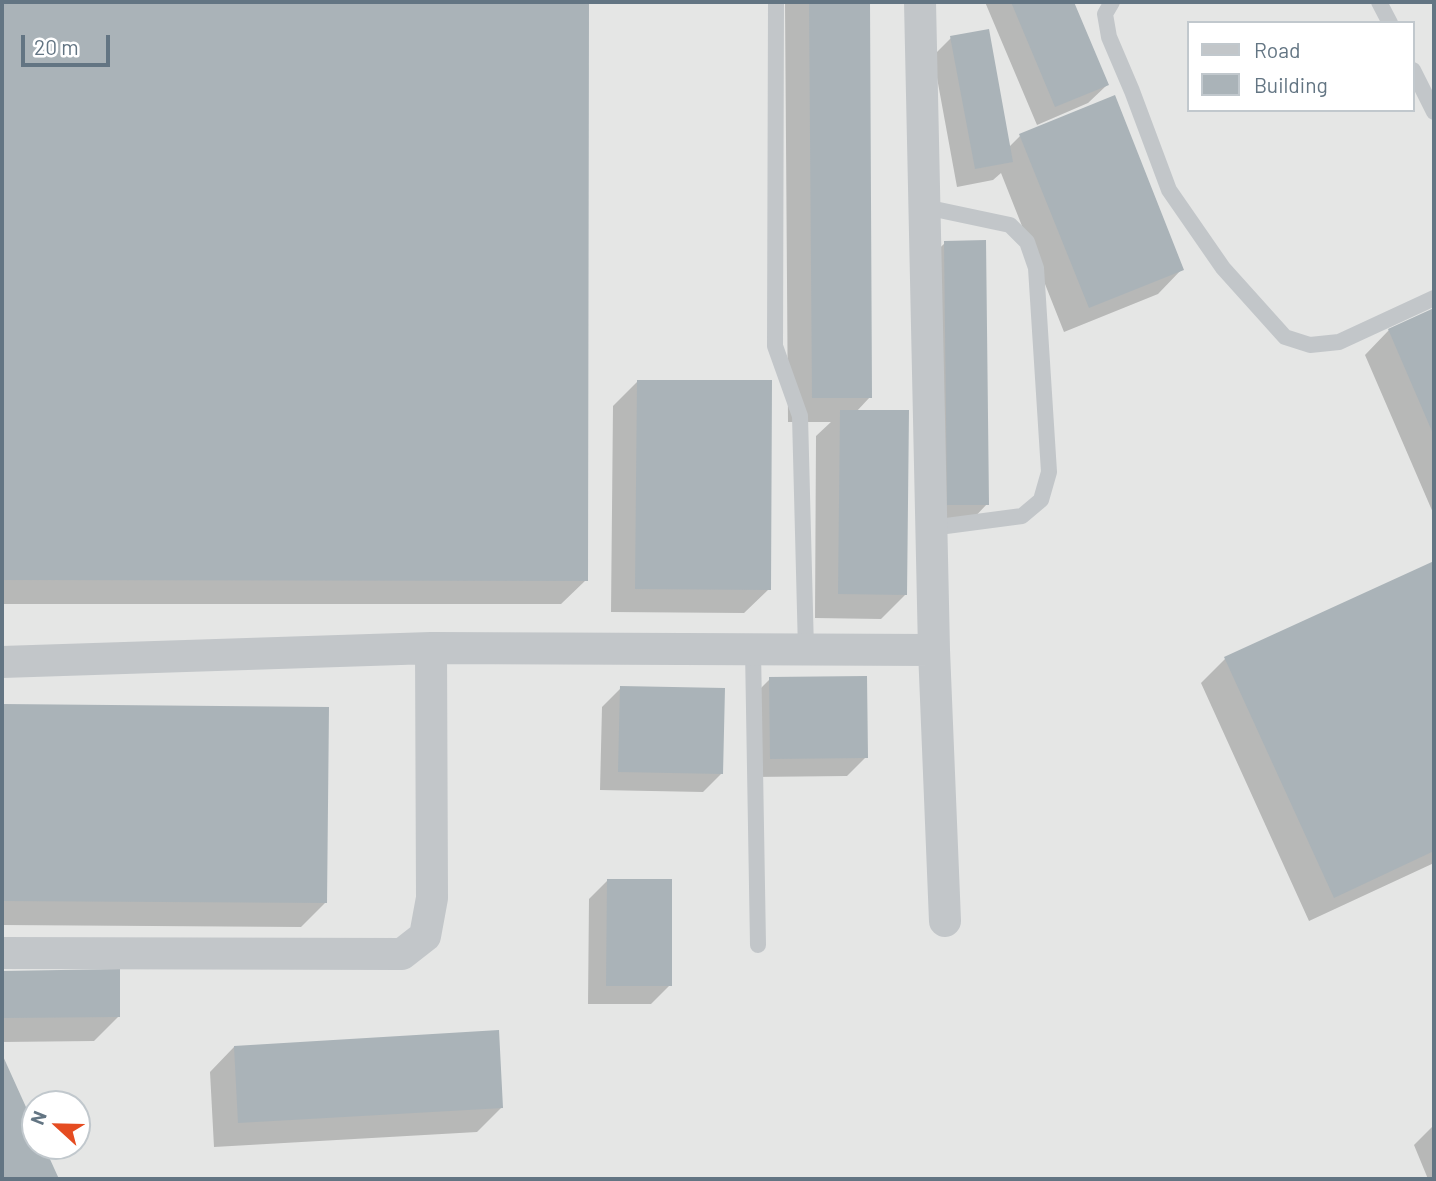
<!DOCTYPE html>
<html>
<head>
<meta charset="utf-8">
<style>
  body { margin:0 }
  #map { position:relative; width:1436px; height:1181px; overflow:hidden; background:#f5f5f1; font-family:Barlow,sans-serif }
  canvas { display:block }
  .frame { position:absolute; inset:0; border:4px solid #637583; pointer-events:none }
  .legend { position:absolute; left:1187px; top:21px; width:228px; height:91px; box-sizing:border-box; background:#fff; border:2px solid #c1c8cd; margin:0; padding:9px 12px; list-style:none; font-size:21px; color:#637583 }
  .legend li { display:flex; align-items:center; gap:14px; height:35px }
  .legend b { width:35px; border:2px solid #c1c8cd }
  .north { position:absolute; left:21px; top:1090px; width:70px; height:70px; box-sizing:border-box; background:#fff; border:2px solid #c1c8cd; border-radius:50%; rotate:292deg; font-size:19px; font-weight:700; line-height:28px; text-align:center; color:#637583 }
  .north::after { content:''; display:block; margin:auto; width:24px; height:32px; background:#e54c21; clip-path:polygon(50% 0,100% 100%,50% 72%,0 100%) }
  .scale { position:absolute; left:21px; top:35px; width:89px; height:32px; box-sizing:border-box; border:4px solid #637583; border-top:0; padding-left:9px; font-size:21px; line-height:24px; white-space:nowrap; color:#637583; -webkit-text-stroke:5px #fff; paint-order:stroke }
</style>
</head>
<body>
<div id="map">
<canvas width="1436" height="1181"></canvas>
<div class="frame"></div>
<ul class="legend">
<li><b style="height:9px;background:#c2c6c9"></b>Road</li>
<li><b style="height:19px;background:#aab3b8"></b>Building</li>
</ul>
<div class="north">N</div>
<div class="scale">20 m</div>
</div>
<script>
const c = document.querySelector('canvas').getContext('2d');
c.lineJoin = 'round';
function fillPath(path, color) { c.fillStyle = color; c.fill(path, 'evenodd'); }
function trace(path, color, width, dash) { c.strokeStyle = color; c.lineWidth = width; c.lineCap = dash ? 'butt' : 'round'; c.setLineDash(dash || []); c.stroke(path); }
const built = new Path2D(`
  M2 2H1434V1179H2ZM1189 23H1413V110H1189ZM35 1104H77V1146H35Z`);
const shadow = new Path2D(`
  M2 2H587L586 580 561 604H2Z
  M785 2H868L870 397 856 412 906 594 881 619 815 618 816 436 831 422H788Z
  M985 2H1072L1107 85 1088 103 1037 125Z
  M951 38 1009 147 1020 136 1182 269 1158 294 1064 332 1001 173 993 180 957 187 933 56Z
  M945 243 987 504 969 523H929L926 261Z
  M1434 310V515L1365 355 1389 330Z
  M637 382 769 589 744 613 611 612 613 406Z
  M1434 563V863L1309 921 1201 683 1225 659Z
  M770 679 866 757 847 776 752 777 751 698Z
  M621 688 722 773 703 792 600 790 602 707Z
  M2 706 328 708 325 903 301 927 2 925Z
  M608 880 670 985 651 1004H588L589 899Z
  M118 971 119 1016 94 1041 2 1042V972Z
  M234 1047 502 1107 477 1132 214 1147 210 1072Z
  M2 1058 35 1131V1146H42L57 1179H2Z
  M1434 1125V1179H1428L1414 1145Z`);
const building = new Path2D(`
  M2 2H589L588 581 2 580Z
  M809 2H870L872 398H812Z
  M1011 2H1074L1109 85 1055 107Z
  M989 29 1013 162 975 169 950 36Z
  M1115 95 1184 270 1089 308 1019 134Z
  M986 240 989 505H947L944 241Z
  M1434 308V436L1388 329Z
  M637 380H772L771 590 635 589Z
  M840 410H909L907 595 838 594Z
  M1434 561V851L1334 898 1224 657Z
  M867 676 868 758 770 759 769 677Z
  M620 686 725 688 723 774 618 772Z
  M2 704 329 707 327 903 2 901Z
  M607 879H672V986H606Z
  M120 969V1017L2 1018V971Z
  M499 1030 503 1108 238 1123 234 1046Z
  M2 1054 35 1127V1146H44L59 1179H2Z`);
const service = new Path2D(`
  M776 2 775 346 800 416 806 650
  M1112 2 1105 14 1109 37 1132 91 1169 190 1223 268 1285 337 1310 345 1339 342 1434 298
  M1379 2 1390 23
  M1413 70 1434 112
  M925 207 1010 225 1027 242 1036 268 1049 472 1041 500 1022 516 931 528
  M753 650 758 945`);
const minor = new Path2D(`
  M920 2 934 650 945 921
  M2 662 431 648 934 650
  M2 953 402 954 425 936 432 898 431 648`);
fillPath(built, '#e5e6e5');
fillPath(shadow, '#0003');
fillPath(building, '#aab3b8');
trace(service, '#c2c6c9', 16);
trace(minor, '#c2c6c9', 32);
</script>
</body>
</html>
